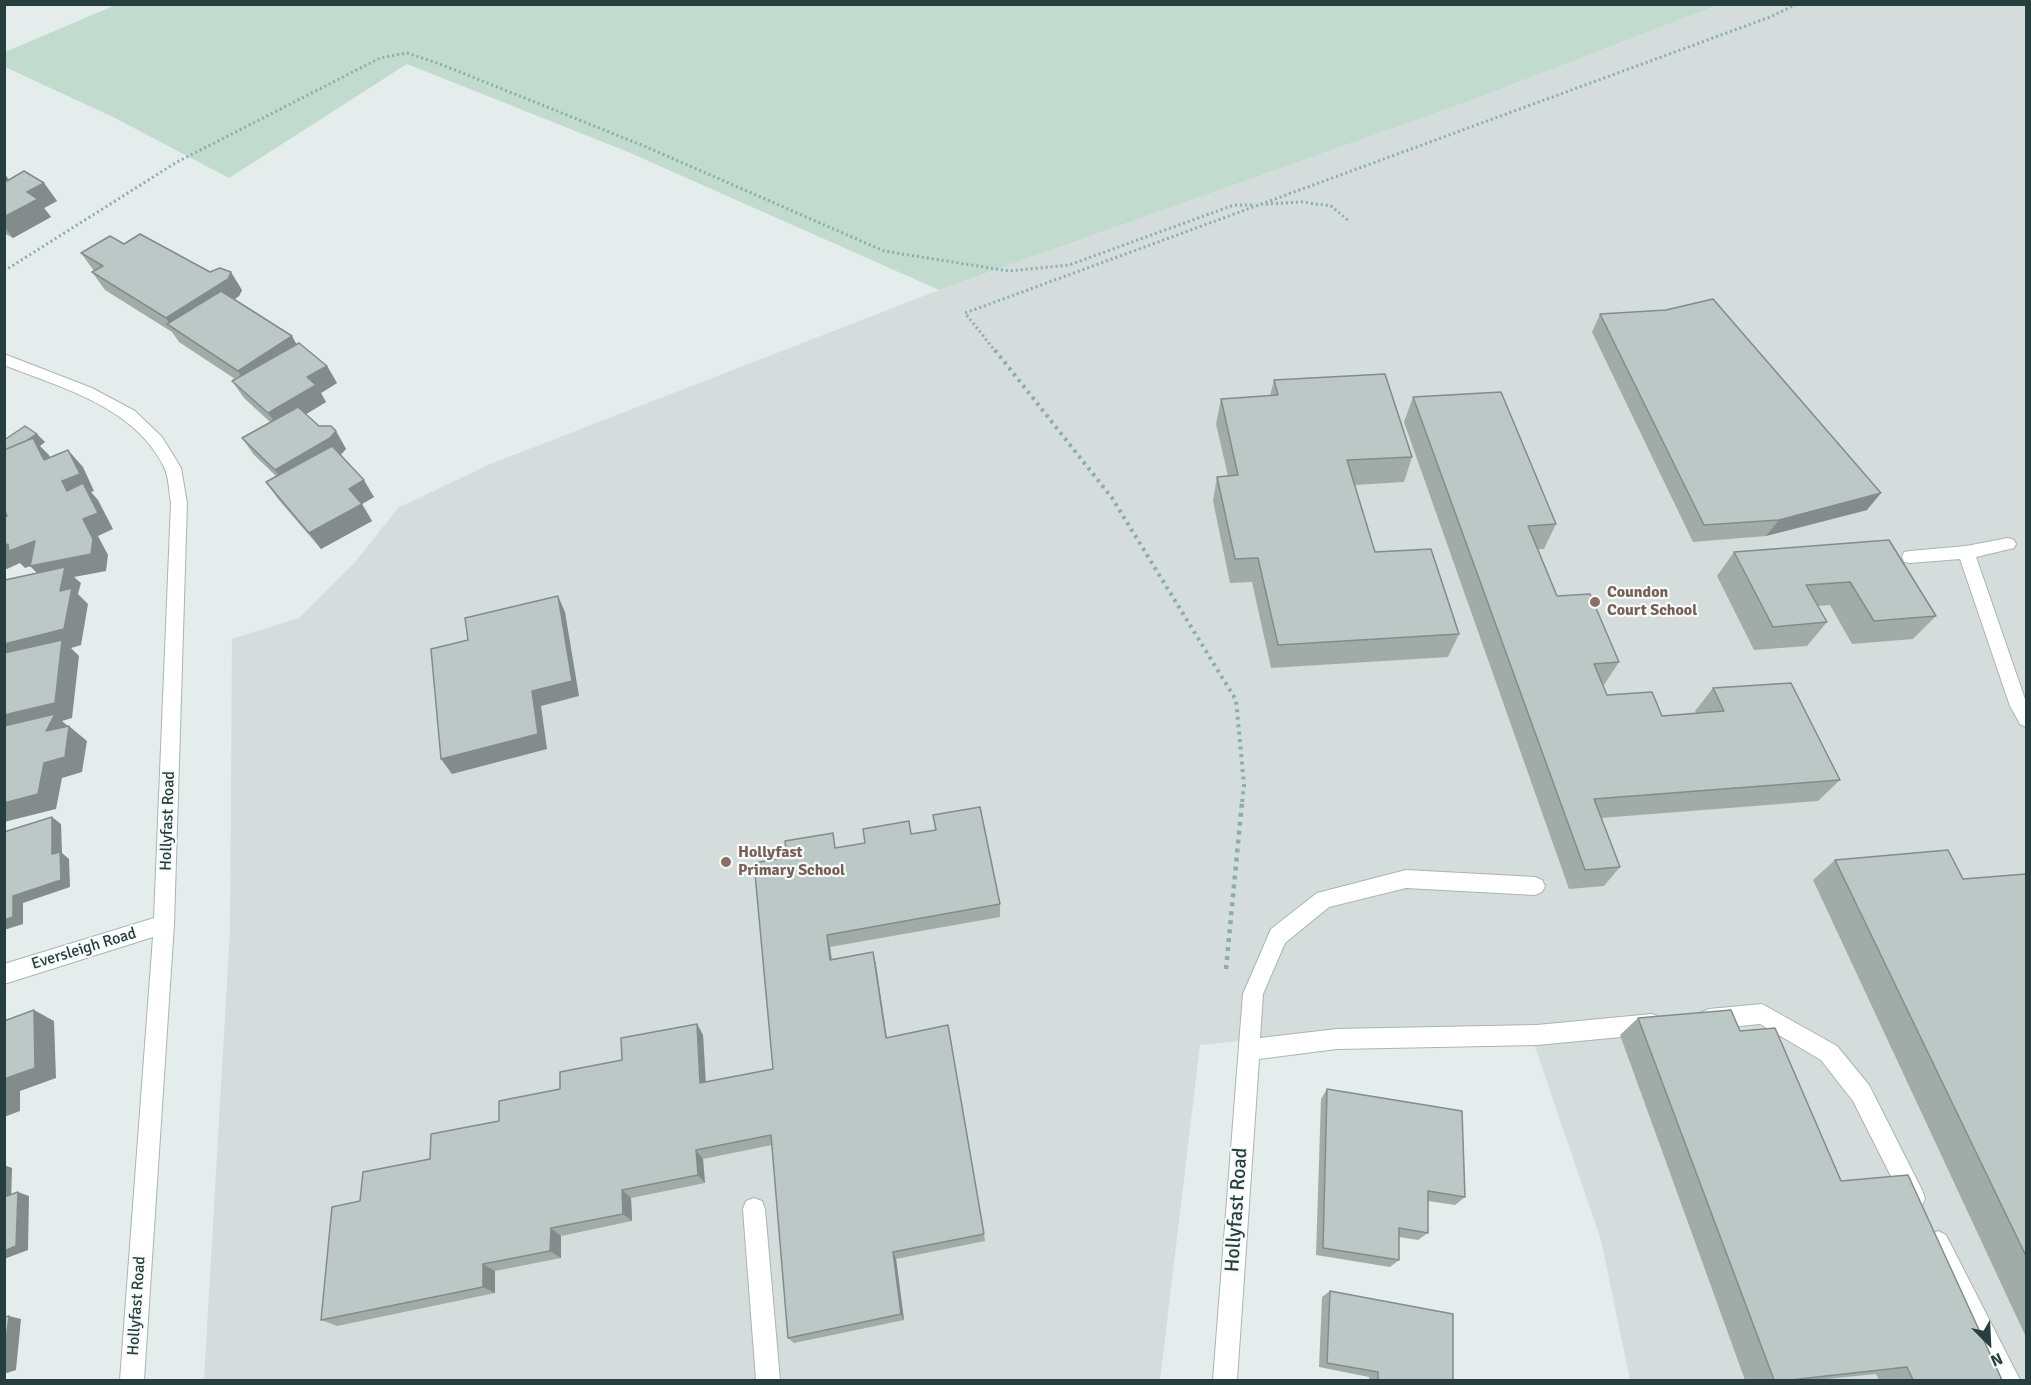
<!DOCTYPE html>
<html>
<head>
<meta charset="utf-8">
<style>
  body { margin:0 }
  #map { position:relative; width:2031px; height:1385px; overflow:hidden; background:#e5edec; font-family:Signika,sans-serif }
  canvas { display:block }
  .frame { position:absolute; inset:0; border:6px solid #263e3d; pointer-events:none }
  .north { position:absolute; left:1959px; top:1313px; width:60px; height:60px; -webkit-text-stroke:4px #f6faf9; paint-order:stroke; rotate:156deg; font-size:16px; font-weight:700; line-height:24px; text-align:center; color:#263e3d }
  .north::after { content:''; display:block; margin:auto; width:21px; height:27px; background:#263e3d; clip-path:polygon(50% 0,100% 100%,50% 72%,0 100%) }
</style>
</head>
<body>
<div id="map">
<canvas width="2031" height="1385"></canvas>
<div class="frame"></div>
<div class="north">N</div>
</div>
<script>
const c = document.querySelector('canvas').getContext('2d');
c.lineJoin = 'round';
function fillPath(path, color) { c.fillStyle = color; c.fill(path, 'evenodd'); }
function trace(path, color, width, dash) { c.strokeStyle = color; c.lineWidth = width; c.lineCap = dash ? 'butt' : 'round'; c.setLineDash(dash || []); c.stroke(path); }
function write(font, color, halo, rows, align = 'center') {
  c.font = font + ' Signika,sans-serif'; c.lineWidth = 4.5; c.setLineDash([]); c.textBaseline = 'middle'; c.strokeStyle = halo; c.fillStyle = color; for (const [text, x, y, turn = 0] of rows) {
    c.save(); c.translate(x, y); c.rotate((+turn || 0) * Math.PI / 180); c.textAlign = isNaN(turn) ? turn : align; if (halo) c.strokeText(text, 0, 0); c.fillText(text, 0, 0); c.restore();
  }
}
const built = new Path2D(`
  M1718 5H2026V1380H1630L1601 1240 1533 1041 1250 1040 1200 1045 1160 1380H204L230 930 232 639 299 618 356 561 398 508 488 465 939 290 1475 99Z`);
const green = new Path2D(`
  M118 4H1718V5L1475 99 939 290 628 152 407 64 229 178 113 117 5 67V52Z`);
const pathFar2 = new Path2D(`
  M1266 204 1302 202 1331 206 1349 221
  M4 271 177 162 380 58 407 53 440 64 644 146 884 251 1009 271 1069 265 1234 205H1255
  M996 352 965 313 1770 17 1797 4`);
const pathFar1 = new Path2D(`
  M995 350 1112 498 1236 700 1244 785 1242 804`);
const path = new Path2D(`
  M1226 969 1242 802`);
const lane = new Path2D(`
  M2008 538 2014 540 2016 544 2014 548 1976 557 2026 702V727L2020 724 2010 706 1960 559 1910 563 1904 562 1902 557 1904 552 1910 551 1966 546Z
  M1406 870 1535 877 1542 880 1545 886 1542 892 1535 895 1406 888 1329 907 1285 943 1263 994 1260 1038 1337 1029 1537 1025 1652 1014 1659 1017 1663 1024 1659 1031 1652 1034 1537 1045 1337 1049 1259 1059 1237 1380H1213L1243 994 1271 929 1317 893Z
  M1762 1004 1837 1046 1869 1085 1922 1190 1925 1198 1922 1206 1914 1209 1906 1206 1853 1101 1821 1060 1760 1024 1709 1029 1702 1026 1698 1019 1702 1012 1709 1009Z
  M754 1198 762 1201 765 1209 780 1380H756L743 1209 746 1201Z
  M1938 1231 1946 1235 2020 1380H1995L1926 1243 1930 1235Z`);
const street = new Path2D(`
  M4 354 92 388 135 411 162 437 181 468 187 503 174 924 144 1380H120L153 937 4 984V964L154 918 171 503C169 492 169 477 164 467 135 407 62 388 4 365Z`);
const wall = new Path2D(`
  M4 173 9 180 44 183 57 201 44 208 51 217 13 238 4 233Z
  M124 244 242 290 239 296 234 300 327 366 337 383 321 393 326 402 306 414 319 426 336 431 346 449 341 455 374 497 362 504 372 521 321 549 278 499 266 482 276 476 254 455 242 438 270 422 244 398 232 381 235 379 179 342 172 332 105 290 92 272 94 271 81 253Z
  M1600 314 1867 510 1766 536 1693 542 1592 332Z
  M1274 380 1412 457 1404 482 1355 485 1375 552 1459 634 1448 657 1271 668 1252 582 1230 583 1213 501 1217 477 1228 476 1216 424 1221 399 1270 396Z
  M1413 397 1556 524 1544 549H1538L1557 596 1619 662 1604 685H1603L1607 695 1662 716 1696 713 1695 711 1713 688 1840 780 1818 801 1601 818 1620 867 1604 886 1569 889 1404 422Z
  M1889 540 1936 616 1913 639 1852 644 1830 605 1818 606 1827 622 1807 646 1754 650 1717 576 1734 552Z
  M933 815 1000 904V917L830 947 832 960 873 952 876 965 887 1037 984 1234 985 1241 896 1259 904 1320 794 1343 788 1338 772 1145 703 1159 705 1183 631 1198 632 1221 561 1236V1258L495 1271V1293L337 1326 321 1320 360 1201 430 1159 499 1121 560 1089 697 1024 703 1035 706 1082 773 1069 787 857 935 830Z
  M1835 860 1963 879 2026 874V1337L1813 880Z
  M1638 1018 1740 1031 1841 1181 2002 1380H1879L1876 1374 1817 1380H1745L1620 1035Z
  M1327 1089 1465 1197 1455 1205 1428 1201V1233L1418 1240 1399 1237V1260L1390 1267 1316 1255 1321 1099Z
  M1330 1291 1453 1380H1369V1377L1319 1367 1322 1297Z`);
const shadedWall = new Path2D(`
  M4 173 13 185 4 189Z
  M44 183 57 201 44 208 51 217 13 238 4 226V217L27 192Z
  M231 272 242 290 239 296 181 334 173 329 166 318Z
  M292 336 302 354 249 388 238 371Z
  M327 366 337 383 321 393 326 402 280 430 268 413 307 377Z
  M336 431 346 449 340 455 287 487 275 470Z
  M37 434 45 442 40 446 49 455 59 478 8 453Z
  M68 450 83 467 94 491 91 492 98 500 113 529 98 536 108 555 106 571 74 577 81 583 78 594 88 604 81 645 71 648 79 656 72 718 62 721 69 727V726L87 741 82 772 62 778 56 809 4 822V715L16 661 4 651V644L46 582 30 566 25 568 20 563 7 569 4 567V546L67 491 62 481Z
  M364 480 374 497 362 504 372 521 321 549 309 533 349 489Z
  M1881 493 1867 510 1766 536 1779 520Z
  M558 596 565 612 579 696 541 706 547 749 452 774 441 759 532 691Z
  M52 817 61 824 62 853 69 859 70 887 23 903V924L4 930V920L13 896 52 854Z
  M827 935 830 947 833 972 830 960Z
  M873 952 876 965 888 1048 886 1038Z
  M34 1010 54 1021 56 1078 20 1091V1111L4 1117V1079Z
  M697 1024 703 1035 706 1093 700 1083Z
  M696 1150 703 1159 705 1183 698 1175Z
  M4 1165 12 1168 11 1203 4 1200Z
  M622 1190 631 1198 632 1221 623 1214Z
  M18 1192 29 1196 28 1250 4 1259V1251Z
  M551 1228 561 1236V1258L550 1251Z
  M893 1252 896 1259 904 1320 901 1314Z
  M483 1264 495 1271V1293L483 1287Z
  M9 1316 21 1319 16 1370 4 1374V1358Z`);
const building = new Path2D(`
  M24 171 44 183 27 192 38 199 4 217V180L7 181Z
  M140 234 210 272 220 268 231 272 228 279 166 318 92 272 103 266 81 253 110 236 124 244Z
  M221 291 292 336 238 371 167 324Z
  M1713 299 1881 493 1779 520 1704 525 1600 314 1666 310Z
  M299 343 327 366 307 377 316 385 268 413 232 381Z
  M1385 374 1412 457 1347 460 1375 552 1431 549 1459 634 1278 645 1258 558 1235 559 1217 477 1238 475 1221 399 1278 395 1274 380Z
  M1501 392 1556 524 1528 526 1557 596 1590 594 1619 662 1594 664 1607 695 1652 692 1662 716 1724 711 1713 688 1791 683 1840 780 1594 799 1620 867 1585 870 1413 397Z
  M298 407 319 426H331L336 431 330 438 275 470 242 438Z
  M25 426 37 434 26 441 4 450V440Z
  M33 438 44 460 68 450 80 474 62 481 67 491 83 483 98 513 83 519 93 539 91 554 30 566 35 541 9 551 8 544 4 546V517L7 516 4 509V450Z
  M332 446 364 480 349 489 362 504 309 533 266 482Z
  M1889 540 1936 616 1874 621 1850 582 1806 585 1827 622 1773 627 1734 552Z
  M65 567 60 591 72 588 64 629 4 644 5 580Z
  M558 596 572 681 532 691 538 734 441 759 431 649 468 640 465 618Z
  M62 640 55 703 4 715V653Z
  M55 714 46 731 69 726 65 757 44 763 38 794 4 803V726Z
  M980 807 1000 904 827 935 830 960 873 952 886 1038 948 1025 984 1234 893 1252 901 1314 788 1338 771 1135 696 1150 698 1175 622 1190 623 1214 551 1228 550 1251 483 1264V1287L321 1320 332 1207 360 1201 363 1172 430 1159 431 1134 499 1121V1101L560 1089V1072L622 1060 621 1038 697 1024 700 1083 773 1069 754 863 787 857 785 841 833 833 835 848 865 843 863 829 909 821 911 834 936 830 933 815Z
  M52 817V854L60 852 61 880 13 896V917L4 920V832Z
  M1948 850 1963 879 2026 874V1256L1835 860Z
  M34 1010 35 1068 4 1079V1021Z
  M1731 1010 1740 1031 1775 1028 1841 1181 1908 1175 2002 1380H1913L1907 1367 1790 1380H1774L1638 1018Z
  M1327 1089 1462 1111 1465 1197 1428 1191V1233L1399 1228V1260L1323 1248Z
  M18 1192 16 1246 4 1251V1197Z
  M1330 1291 1453 1314V1380H1378V1372L1327 1363Z
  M9 1316 4 1358V1317Z`);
const markers = [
  [1595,602,6,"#8d6e63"],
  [726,862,6,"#8d6e63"]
];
const educationNames = [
  ["Coundon",1607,593],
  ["Court School",1607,611],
  ["Hollyfast",738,853],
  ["Primary School",738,871]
];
const streetNames = [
  ["Hollyfast Road",168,821,-88],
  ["Eversleigh Road",84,949,-17],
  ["Hollyfast Road",137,1306,-86]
];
const nearStreetnames = [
  ["Hollyfast Road",1237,1210,-86]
];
fillPath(built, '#d4dddb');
fillPath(green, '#c1dccf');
trace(lane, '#a8b5b4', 2);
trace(street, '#a8b5b4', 2);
trace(pathFar2, '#89aeac', 3, [2, 3]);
trace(pathFar1, '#89aeac', 4, [3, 4.5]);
trace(path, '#89aeac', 4.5, [4, 5]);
fillPath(lane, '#fff');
fillPath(street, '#fff');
fillPath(wall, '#a1aca9');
fillPath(shadedWall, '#838c8a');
fillPath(building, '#bbc8c5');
trace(building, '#838c8a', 1.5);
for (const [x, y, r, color] of markers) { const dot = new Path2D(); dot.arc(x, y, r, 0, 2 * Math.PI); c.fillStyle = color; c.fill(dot); trace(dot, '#f6faf9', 2); }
write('bold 16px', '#785e54', '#f6faf9', educationNames, 'left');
write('16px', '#263e3d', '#f6faf9', streetNames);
write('20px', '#263e3d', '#f6faf9', nearStreetnames);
</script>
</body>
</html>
